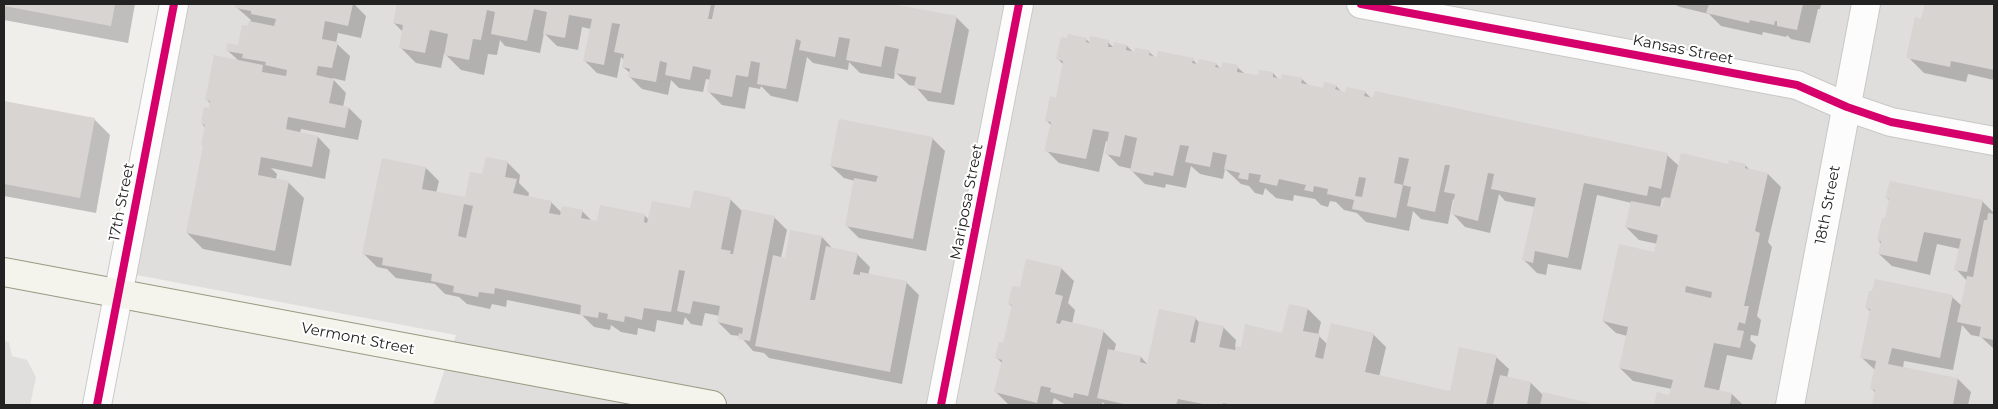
<!DOCTYPE html>
<html>
<head>
<meta charset="utf-8">
<style>
  body { margin:0 }
  #map { position:relative; width:1998px; height:409px; overflow:hidden; background:#f0eeeb; font-family:Montserrat,sans-serif }
  canvas { display:block }
  .frame { position:absolute; inset:0; border:5px solid #222; pointer-events:none }
</style>
</head>
<body>
<div id="map">
<canvas width="1998" height="409"></canvas>
<div class="frame"></div>
</div>
<script>
const c = document.querySelector('canvas').getContext('2d');
c.lineJoin = 'round';
function fillPath(path, color) { c.fillStyle = color; c.fill(path, 'evenodd'); }
function trace(path, color, width, dash) { c.strokeStyle = color; c.lineWidth = width; c.lineCap = dash ? 'butt' : 'round'; c.setLineDash(dash || []); c.stroke(path); }
function write(font, color, halo, rows, align = 'center') {
  c.font = font + ' Montserrat,sans-serif'; c.lineWidth = 4; c.setLineDash([]); c.textBaseline = 'middle'; c.strokeStyle = halo; c.fillStyle = color; for (const [text, x, y, turn = 0] of rows) {
    c.save(); c.translate(x, y); c.rotate((+turn || 0) * Math.PI / 180); c.textAlign = isNaN(turn) ? turn : align; if (halo) c.strokeText(text, 0, 0); c.fillText(text, 0, 0); c.restore();
  }
}
const residential = new Path2D(`
  M182 4H1994V405H433L456 335 131 274Z`);
const parking = new Path2D(`
  M4 341 9 342 12 356 27 360 36 377 30 405H4Z`);
const shadow = new Path2D(`
  M4 4H135L128 43 4 20Z
  M237 4H354L366 16 361 38 338 33 336 43 350 56 345 81 332 78 346 93 343 107 349 108 362 121 358 140 301 129 300 133 318 137 330 150 325 179 271 168 277 174 276 179 288 182 304 198 291 266 203 249 187 233 204 146 206 128 202 124 211 104 207 100 239 61 227 50 239 46 251 20 236 7Z
  M398 4H886L956 17 969 30 954 105 928 101 915 86 909 85 895 72 894 79 860 73 849 62 848 70 813 63 807 57 798 102 771 96 761 86 760 89 749 87 745 109 722 105 709 92 711 80 706 79 703 92 679 88 671 80 668 95 642 89 629 76 630 73 623 67 624 60 621 57 617 78 597 73 585 61 591 29 582 27 578 50 557 46 544 33 540 53 505 46 500 40 497 55 488 54 484 75 461 70 444 53 441 68 416 63 400 47 403 32 394 23Z
  M1674 4H1821L1820 9H1818L1810 43 1791 39 1787 35 1786 37 1763 32 1762 35 1721 26 1709 14 1680 7Z
  M1926 4H1994V80L1968 74 1966 82 1924 73 1908 57 1922 20Z
  M1086 39 1090 43 1108 42 1114 48 1127 46 1134 53 1149 52 1155 57 1193 60 1199 66 1216 64 1222 70 1237 67 1245 74 1259 77 1273 73 1279 80 1302 79 1310 87 1324 90 1336 86 1342 92H1365L1372 99 1667 155 1679 166 1745 165 1750 170 1768 174 1781 187 1768 242 1772 247 1757 316 1761 320 1758 336 1751 335 1750 340 1756 345 1752 360 1727 355 1719 391 1732 394 1743 405H1655L1657 394 1670 397 1672 389 1633 381 1620 368 1627 336 1616 333 1603 321 1655 254 1658 244 1639 240 1626 227 1632 203 1597 195 1581 270 1548 264 1546 275 1537 273 1524 260 1535 207 1505 201 1499 194 1490 233 1465 227 1453 214 1455 201 1453 199 1448 224 1421 219 1413 211 1409 231 1366 222 1357 213 1344 210 1336 202 1330 201 1328 207 1321 205 1315 199 1294 195 1293 201 1276 198 1265 188 1263 195 1255 193 1249 186 1241 184 1225 169 1223 179 1200 174 1191 166 1186 188 1166 184 1165 188 1145 184 1132 171V169L1119 166 1106 153 1108 142 1106 141 1099 172 1059 163 1046 150 1051 125 1046 120 1057 99 1064 65 1058 59ZM1662 198 1665 199 1663 209 1660 208Z
  M4 102 94 119 110 135 96 213 4 196Z
  M932 138 945 151 926 251 859 238 846 225 855 181 844 178 831 166Z
  M507 162 520 175 519 183 529 193 528 198 551 202 562 213 582 211 593 222 644 215 649 220 730 199 742 211 774 217 787 230 781 258 786 259 822 237 833 249 857 254 870 267 868 275 906 282 919 295 902 384 769 358 764 353 753 351 740 336 731 335 718 322 720 316 705 313 702 326 691 324 685 317 683 325 657 320 655 332 638 328 637 335 621 332 611 325 610 330 594 327 582 315 507 300 506 307 492 304 490 309 467 304 459 297 445 294 435 284 396 278 387 269 377 267 364 254 426 168 439 181 436 193 466 199 483 176Z
  M1887 198 1982 201 1994 213V349L1981 337 1971 335 1962 325 1953 370 1904 361 1903 368 1958 379 1971 392 1968 405H1874L1876 393 1871 388 1875 370 1861 357 1871 312 1866 307 1952 297 1962 306 1967 281 1956 269 1960 249 1937 244 1930 275 1892 266 1879 254 1881 244 1878 240 1886 220 1890 201Z
  M1061 268 1074 281 1068 303 1075 310 1072 324 1103 331 1116 344 1114 352 1141 357 1148 365 1195 318 1200 323 1223 327 1236 340 1235 347 1242 349 1283 334 1308 309 1321 322 1318 335 1327 344 1373 334 1386 347 1379 377 1450 393 1496 357 1509 369 1507 378 1531 383 1543 395 1590 405H1106L1102 402V405H1066L1054 398 1052 405H1009L996 392 1003 364 997 358 1004 345 1013 307 1009 304 1021 289Z`);
const building = new Path2D(`
  M4 4H115L111 26 4 6Z
  M236 4H353L348 26 325 21 322 39 338 42 332 68 318 66 316 75 334 79 329 103 349 107 345 128 288 117 286 129 318 136 312 167 261 157 258 175 289 181 275 251 186 233 203 146 201 145 205 125 201 124 204 107 209 108 210 101 205 100 214 55 263 65 262 72 286 76 287 70 265 65 266 62 242 58 243 54 226 51 227 43 238 45 242 25 248 26 249 21 274 26 276 19 251 14V11L235 8Z
  M397 4H711L708 19H712L715 4H892L957 16 941 93 914 88 916 77 894 73 899 49 885 46 881 67 846 60 850 39 839 37 835 57 799 50 801 41 796 39 786 89 757 84 760 63 751 61 748 77 736 75 732 97 707 92 711 70 693 66 690 80 665 75 667 63 660 61 656 82 628 77 630 69 622 67 624 54 614 52 620 24 612 23 604 65 583 61 592 19 569 15 565 38 543 34 547 12 534 9 527 41 491 34 495 12 487 10 481 40 473 39 469 60 444 55 448 34 430 30 425 53 399 48 403 25 393 23Z
  M1709 4H1803L1797 30 1777 26V21H1775L1774 25 1750 20 1749 23 1706 13Z
  M1925 4H1994V70L1951 61 1950 67 1906 58 1915 17 1921 19Z
  M1068 34 1087 38 1086 42 1089 43 1090 36 1109 40 1108 47H1113L1114 42 1127 45 1126 50 1135 52V48L1150 50 1149 55 1157 57 1158 51 1194 58 1192 63 1198 64 1199 59 1217 63 1215 67 1221 68 1223 62 1238 65 1237 72 1258 75 1259 70 1273 72V77L1281 79 1282 74 1303 78 1301 83 1323 88 1324 82 1337 85 1335 89 1345 92 1347 87 1366 91 1364 96 1373 98 1375 91 1668 153 1661 189 1649 186 1647 196 1584 183 1568 258 1535 251 1533 263 1522 260 1536 198 1491 189 1494 174 1488 173 1478 221 1451 214 1455 194 1444 192 1450 165H1445L1435 212 1407 206 1411 187 1403 185 1396 218 1352 209 1354 200 1327 194 1328 189 1314 186 1313 192 1304 190 1306 185 1279 179 1277 186 1259 182 1261 175 1249 173 1248 180 1238 178 1240 173 1224 169 1227 155 1213 152 1210 167 1185 162 1189 146 1180 145 1173 176 1154 172 1153 176 1130 171 1137 138 1125 135 1120 157 1105 154 1109 132 1093 129 1086 159 1044 151 1051 122 1045 121 1050 96 1056 98 1063 61 1056 59 1061 37 1067 38ZM1399 157 1409 159 1403 185 1394 183ZM1359 177 1366 178 1362 197 1355 196Z
  M4 101 95 118 80 198 4 184Z
  M839 119 933 137 913 239 845 226 854 178 876 182 878 176 830 166Z
  M1681 153 1728 164 1729 160 1746 164 1745 168 1768 173 1755 231 1760 233 1744 306H1749L1745 324 1739 322 1737 330 1744 331 1740 348 1714 343 1704 387 1732 393 1730 405H1654L1657 392 1669 395 1673 380 1619 368 1628 327 1602 321 1619 244 1654 252 1658 235 1625 227 1631 201 1662 207 1664 197 1670 198ZM1686 286 1712 292 1711 298 1685 292Z
  M486 157 508 161 505 177 517 179 513 193 552 201 549 213 560 215 562 206 583 210 581 218 597 221 600 205 645 214 644 222 647 223 652 201 690 208 694 190 731 198 721 249 731 251 730 254H733L742 209 775 216 750 341 738 339 739 333 742 334 743 328 717 322 720 306 693 301 690 314 677 311 685 271 679 270 671 312 644 308 642 320 625 316 624 322 607 319 608 314 599 312 598 318 580 315 581 305 495 288 494 294 479 292 478 297 453 292 454 286 431 281 432 274 382 265 383 258 362 254 382 158 426 167 422 189 465 197 470 172 482 174ZM464 204 473 206 466 238 458 236Z
  M1890 181 1983 200 1967 272 1954 270 1961 239 1924 232 1917 262 1878 254 1881 241H1877L1882 218H1885L1889 199 1885 198Z
  M1988 213 1994 214V340L1979 337 1981 327 1957 322 1967 276 1973 277 1984 220H1987Z
  M790 230 822 236 810 300H815L826 246 858 253 853 274 860 275V272L907 281 890 372 755 346 773 255 785 258Z
  M1026 259 1062 267 1055 294 1063 296 1056 323 1060 324 1062 320 1104 330 1088 396 1074 393 1073 398 1050 392 1051 388 1041 386 1037 403 994 392 1002 360 995 358 999 342 1003 343 1012 305 1008 304 1012 286 1020 287Z
  M1875 279 1953 295 1940 358 1892 348 1888 364 1958 378 1953 405H1872L1875 390 1870 389 1876 361 1860 358 1870 309 1865 308 1869 291H1872Z
  M1289 304 1308 308 1303 331 1320 334 1315 357 1323 359 1331 323 1374 333 1365 372 1450 391 1459 347 1497 355 1486 405H1232L1223 403V405H1208L1178 399 1176 405H1128L1097 398 1108 349 1141 356 1140 362 1147 364 1159 309 1196 317 1190 342 1195 343 1199 321 1224 326 1219 347 1235 350 1236 346 1241 347 1245 324 1282 333Z
  M1500 375 1531 382 1527 405H1493Z
  M1543 392 1589 403V405H1540Z`);
const minor = new Path2D(`
  M1361 4 1797 85 1847 107 1891 122 1994 141
  M97 405 174 4
  M1790 405 1866 4`);
const tertiary = new Path2D(`
  M941 405 1019 4`);
const secondary = new Path2D(`
  M4 272 712 405`);
const cycleway = new Path2D(`
  M1361 4 1797 85 1847 107 1891 122 1994 141
  M97 405 174 4
  M941 405 1019 4`);
const streetNames = [
  ["Kansas Street",1683,50,11],
  ["17th Street",122,202,-79],
  ["Mariposa Street",967,202,-79],
  ["18th Street",1828,205,-79],
  ["Vermont Street",358,339,11]
];
fillPath(residential, '#dfdedc');
fillPath(parking, '#e0dfde');
fillPath(shadow, '#0003');
fillPath(building, '#d7d4d2');
trace(minor, '#c9c8c7', 30);
trace(tertiary, '#c9c8c7', 30);
trace(secondary, '#999a82', 30);
trace(minor, '#fdfcfc', 28);
trace(tertiary, '#fdfcfc', 28);
trace(secondary, '#f4f4ed', 28);
trace(cycleway, '#d6006c', 8);
write('15px', '#222', '#fff', streetNames);
</script>
</body>
</html>
